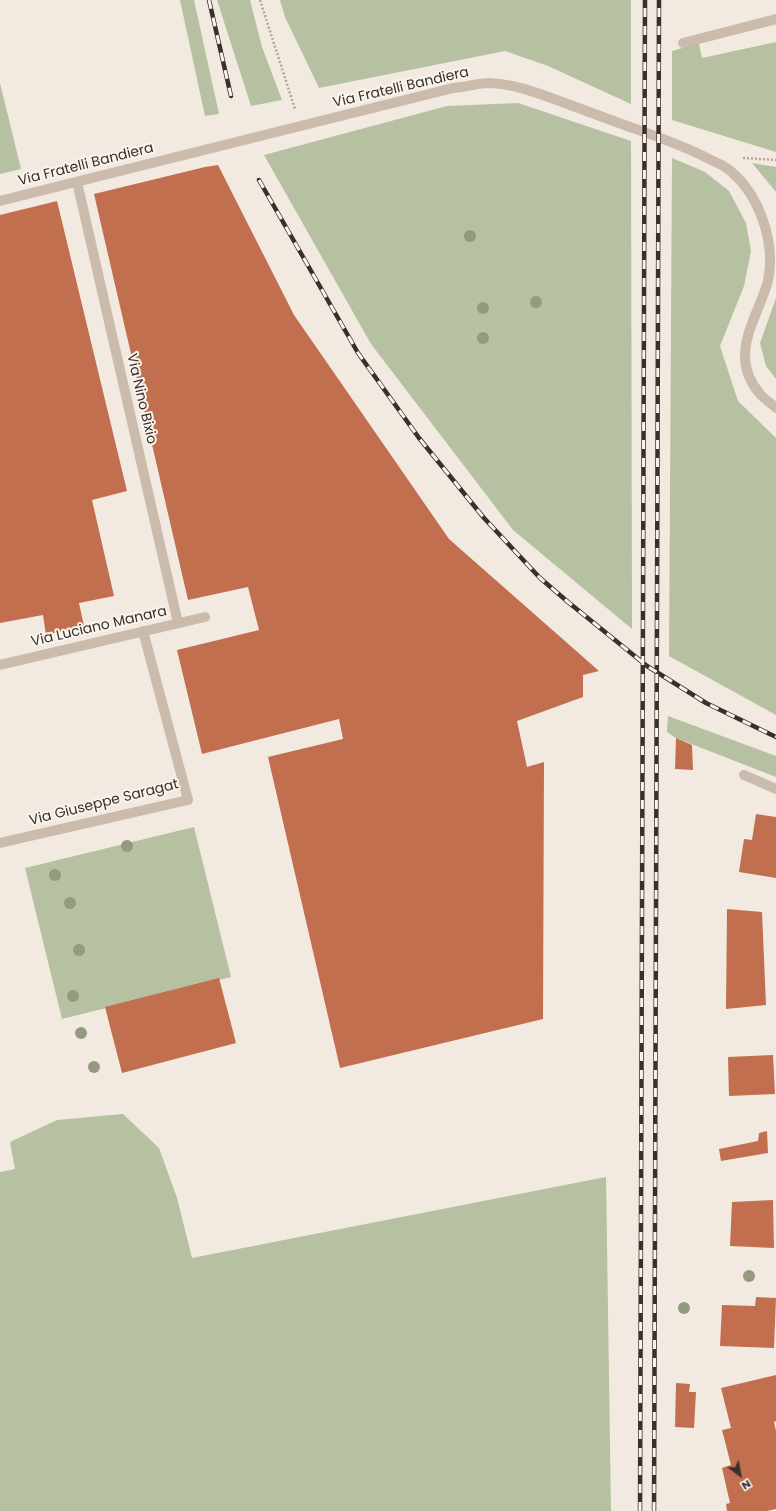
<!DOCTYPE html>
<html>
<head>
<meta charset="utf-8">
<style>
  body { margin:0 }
  #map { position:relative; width:776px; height:1511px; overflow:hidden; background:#f2eae0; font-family:Poppins,sans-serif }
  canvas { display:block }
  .north { position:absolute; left:720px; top:1455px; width:40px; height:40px; -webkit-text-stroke:3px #faf4ed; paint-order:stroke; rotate:148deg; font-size:11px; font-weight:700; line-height:16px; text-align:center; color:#39302b }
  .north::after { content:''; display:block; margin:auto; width:14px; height:18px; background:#39302b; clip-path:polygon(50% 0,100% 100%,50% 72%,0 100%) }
</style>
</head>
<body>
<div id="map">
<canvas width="776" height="1511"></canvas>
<div class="north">N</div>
</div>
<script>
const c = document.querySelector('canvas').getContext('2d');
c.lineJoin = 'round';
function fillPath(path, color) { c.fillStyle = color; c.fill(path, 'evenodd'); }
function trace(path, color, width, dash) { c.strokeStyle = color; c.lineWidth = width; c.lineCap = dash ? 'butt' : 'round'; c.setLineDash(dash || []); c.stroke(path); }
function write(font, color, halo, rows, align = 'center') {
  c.font = font + ' Poppins,sans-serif'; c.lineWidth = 4; c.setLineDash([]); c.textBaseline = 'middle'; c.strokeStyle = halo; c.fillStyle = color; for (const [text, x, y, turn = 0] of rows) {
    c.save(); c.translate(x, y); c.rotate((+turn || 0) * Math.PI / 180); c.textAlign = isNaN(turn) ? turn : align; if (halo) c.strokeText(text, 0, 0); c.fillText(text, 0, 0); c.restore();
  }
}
const green = new Path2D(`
  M180 0H194L219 114 205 116Z
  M217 0H250L262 47 282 100 251 106Z
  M280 0H631V104L548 66 505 51 319 88 285 17Z
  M776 42V152L672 120V51L699 43 702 58Z
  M0 83 21 169 0 174Z
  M518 103 631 141 632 629 513 530 371 344 264 155 447 106Z
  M672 158 705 172 729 191 746 223 751 251 744 286 720 346 738 401 776 438V715L669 656Z
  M752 163 776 167V192Z
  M776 298V379L766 366 760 343Z
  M668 716 776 756V777L676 738 667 732Z
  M194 827 231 977 62 1019 25 868Z
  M123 1114 159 1148 177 1198 192 1258 606 1177 611 1511H0V1172L15 1169 10 1142 57 1120Z`);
const building = new Path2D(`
  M218 165 294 315 449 539 599 671 583 675V697L517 721 527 767 544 762 543 1019 340 1068 268 757 343 739 339 719 202 754 177 650 259 630 248 587 188 600 94 194 205 167Z
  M57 201 127 491 92 500 114 596 79 603 84 626 46 635 43 615 0 623V215Z
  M676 738 692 745 693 770 675 769Z
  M756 814 776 817V878L739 872 744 839 752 840Z
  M727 909 762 912 766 1005 726 1009Z
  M219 978 236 1043 122 1073 105 1007Z
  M773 1055 775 1094 729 1096 728 1057Z
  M767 1131 768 1153 721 1161 719 1149 758 1141 759 1133Z
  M773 1200 774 1248 730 1246 732 1202Z
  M756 1297 776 1298 774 1348 720 1346 722 1305 755 1306Z
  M776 1375V1421L774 1422 776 1431V1509L767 1511H727L726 1504 730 1503 722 1468 731 1465 722 1430 731 1428 721 1388Z
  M676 1383 690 1384 689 1392H696L694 1428 675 1427Z`);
const path = new Path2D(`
  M260 0 295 109
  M743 158 776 160`);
const minor = new Path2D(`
  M683 43 776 19
  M77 182 178 623
  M0 201 453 88C465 87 478 83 489 83 515 84 538 93 562 102 581 109 600 116 619 123 649 134 681 144 709 159 715 162 723 165 728 169 759 193 776 242 768 281 757 320 727 355 760 394 764 399 771 403 776 408
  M0 665 205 617
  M744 775 776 789
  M0 843 188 800 143 631`);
const rail = new Path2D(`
  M209 0 231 96
  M259 180 358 353 419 438 484 518 540 578 568 602 647 666 706 703 776 737
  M640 1511 645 0
  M654 1511 659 0`);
const trees = [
  [470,236],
  [536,302],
  [483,308],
  [483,338],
  [127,846],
  [55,875],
  [70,903],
  [79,950],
  [73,996],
  [81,1033],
  [94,1067],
  [749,1276],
  [684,1308]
];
const streetNames = [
  ["Via Fratelli Bandiera",401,88,-13],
  ["Via Fratelli Bandiera",86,165,-14],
  ["Via Nino Bixio",141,399,77],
  ["Via Luciano Manara",99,627,-13],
  ["Via Giuseppe Saragat",104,803,-14]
];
fillPath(green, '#b5c1a0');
fillPath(building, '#c16f4f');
trace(path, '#b6a596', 2.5, [2, 2]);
trace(minor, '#cabbac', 10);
trace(rail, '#39302b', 4.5);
trace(rail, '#faf4ed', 3, [9]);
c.fillStyle = '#94997f';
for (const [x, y] of trees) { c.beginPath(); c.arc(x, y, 6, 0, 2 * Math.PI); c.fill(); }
write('14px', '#39302b', '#faf4ed', streetNames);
</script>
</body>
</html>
